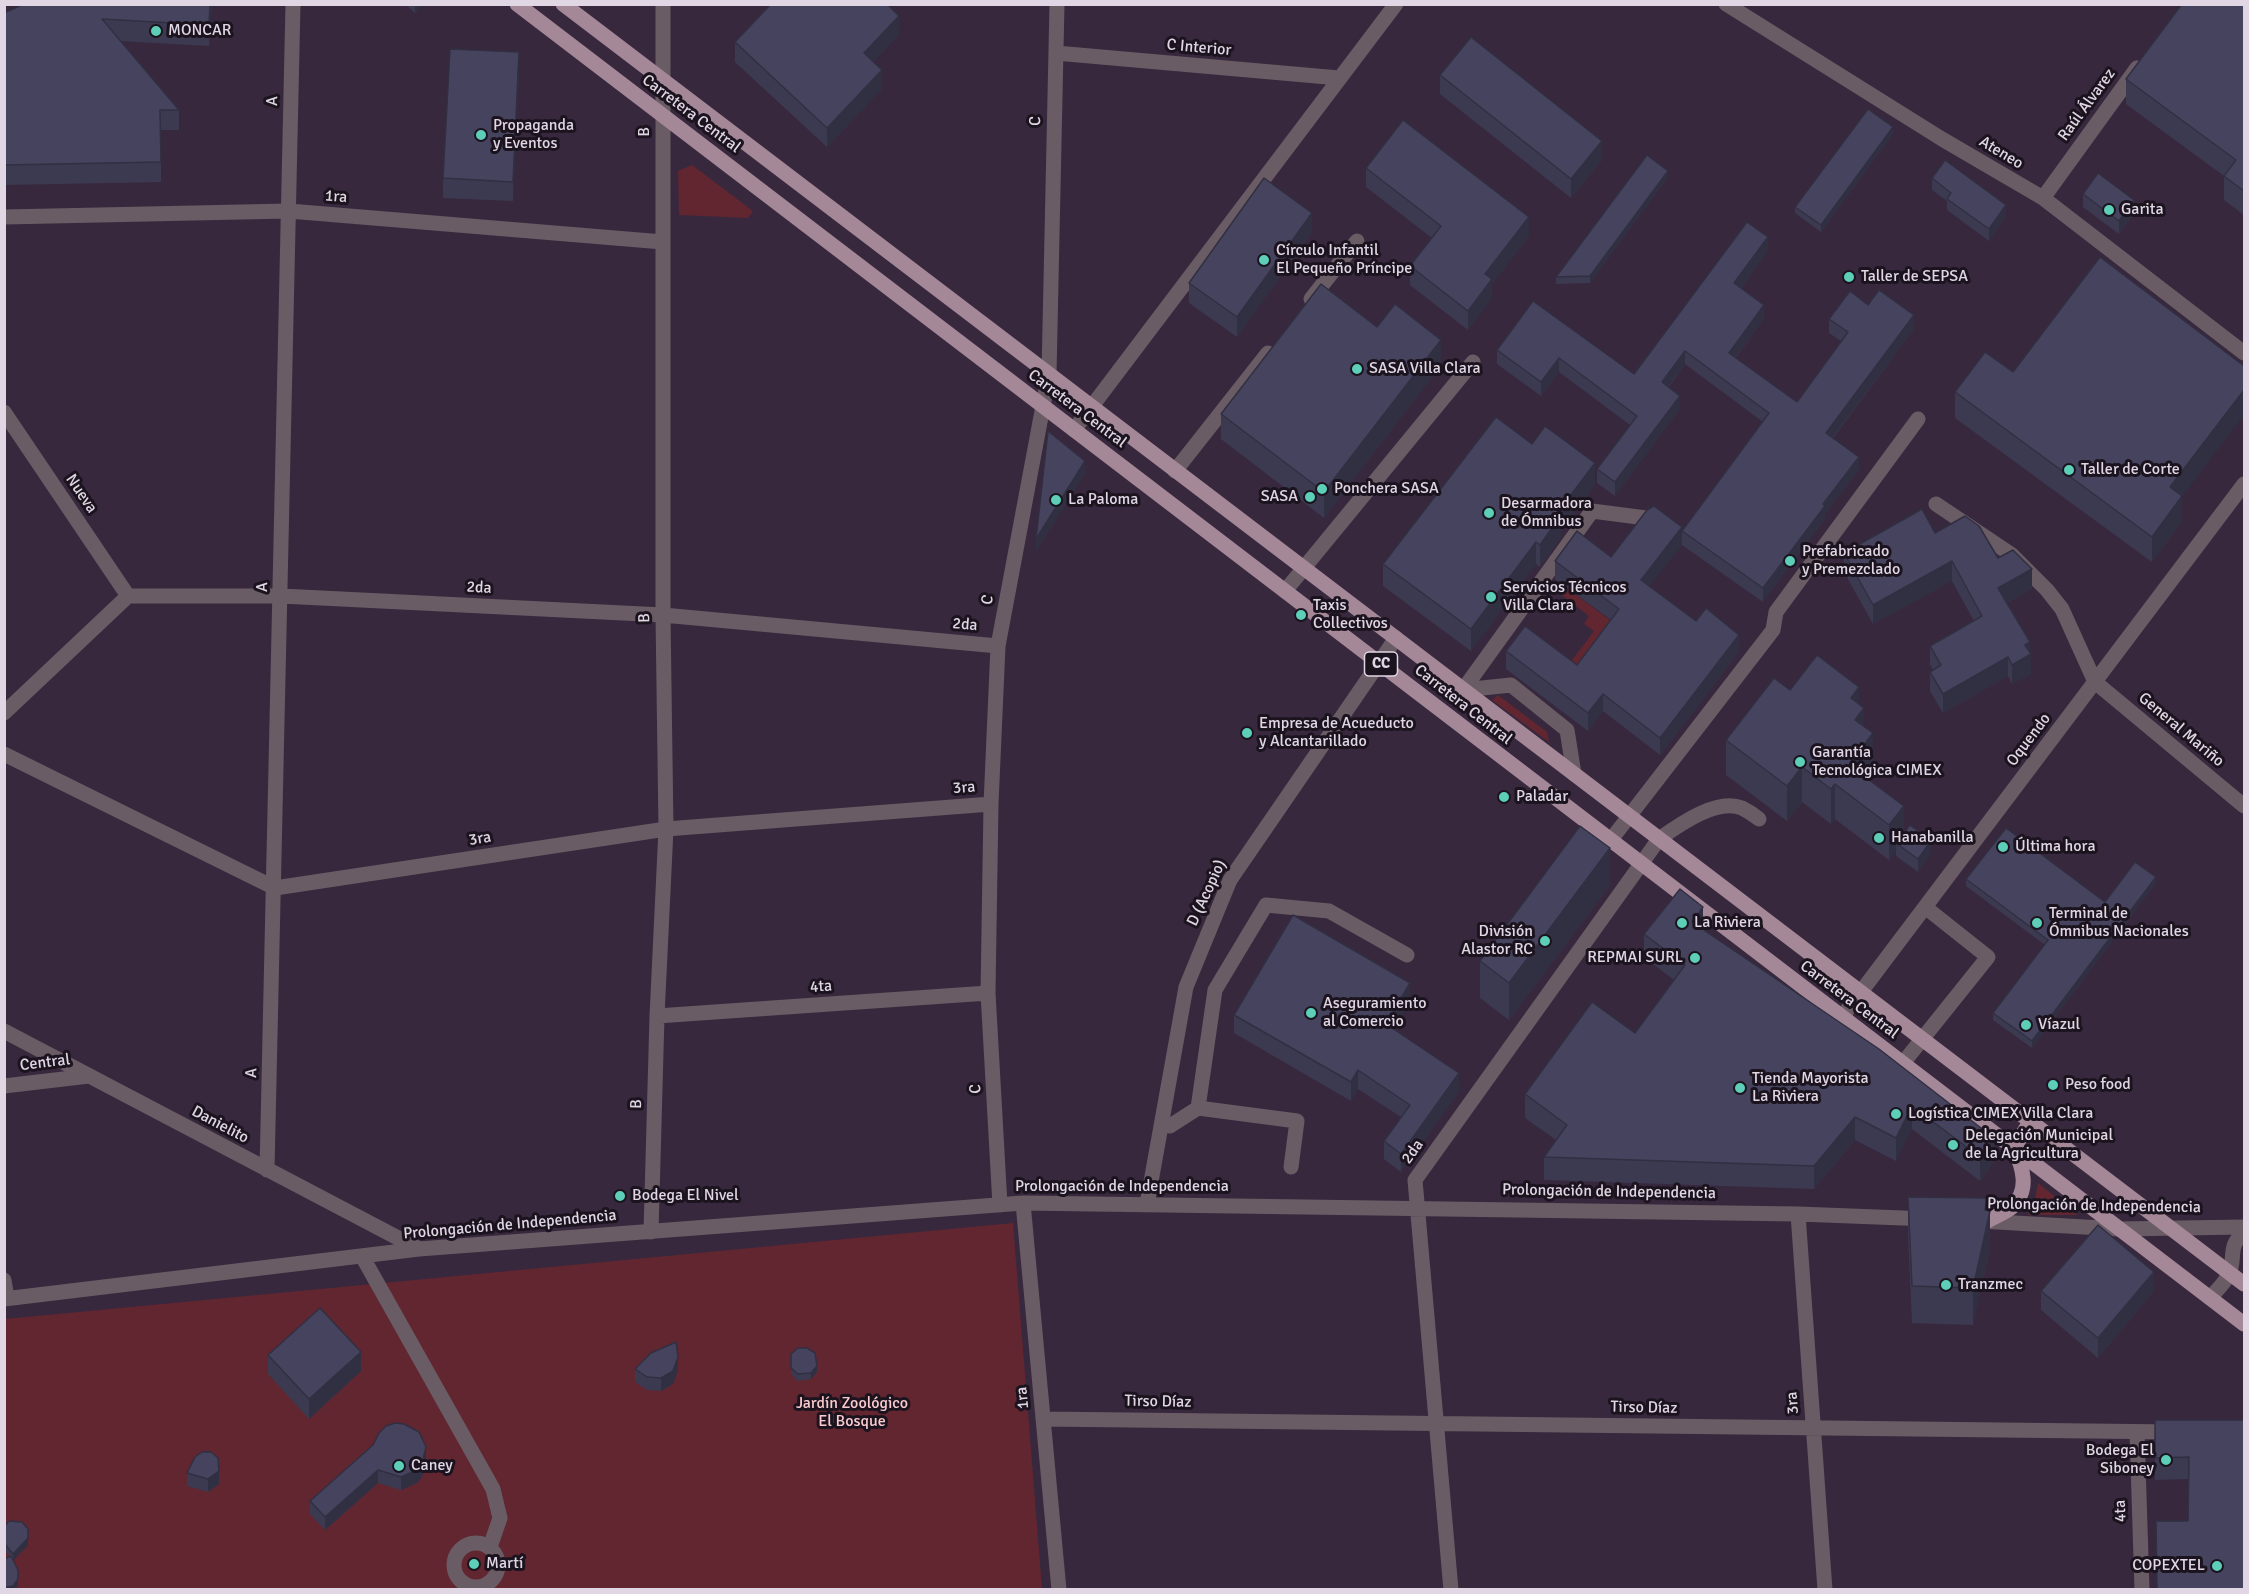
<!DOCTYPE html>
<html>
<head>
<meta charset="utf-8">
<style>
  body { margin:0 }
  #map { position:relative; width:2249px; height:1594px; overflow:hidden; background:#38283e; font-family:Signika,sans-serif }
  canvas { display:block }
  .frame { position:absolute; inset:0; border:6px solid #e0d6e4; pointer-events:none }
</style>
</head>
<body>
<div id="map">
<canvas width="2249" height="1594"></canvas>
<div class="frame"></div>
</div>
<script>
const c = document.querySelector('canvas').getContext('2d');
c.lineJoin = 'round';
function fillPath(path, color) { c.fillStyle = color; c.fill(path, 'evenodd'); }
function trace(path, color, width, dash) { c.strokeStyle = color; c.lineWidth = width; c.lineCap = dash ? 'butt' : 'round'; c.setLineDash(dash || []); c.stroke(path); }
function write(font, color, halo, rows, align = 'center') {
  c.font = font + ' Signika,sans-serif'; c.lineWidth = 6; c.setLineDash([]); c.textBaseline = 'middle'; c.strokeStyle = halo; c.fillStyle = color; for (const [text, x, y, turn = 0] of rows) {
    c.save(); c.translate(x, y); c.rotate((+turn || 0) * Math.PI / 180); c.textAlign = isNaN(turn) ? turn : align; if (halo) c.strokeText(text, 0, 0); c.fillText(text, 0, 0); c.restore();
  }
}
const green = new Path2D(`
  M692 165 753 211 748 218 679 215 678 171Z
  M1559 582 1619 627 1577 683 1563 672 1594 631 1584 624 1589 616 1554 589Z
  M1498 695 1547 732 1549 742 1492 700Z
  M2038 1183 2078 1215H2028L2035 1199Z
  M1013 1223 1042 1589 5 1590V1319Z`);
const minor = new Path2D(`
  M1726 4 1942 139 2043 198 2244 353
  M1056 53 1339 78
  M2043 198 2137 68
  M4 217 289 211 663 242
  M1311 299 1357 241
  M4 412 128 596
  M1074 430 1396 4
  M1175 471 1268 353
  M1936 504 2012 555 2047 590 2062 609 2095 682 2244 806
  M1285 591 1473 362
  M4 713 128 596H281L663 615 998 646
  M4 754 275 888 666 829 991 804
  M1574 774 1567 730 1511 685 1463 690 1592 511 1646 518
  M1610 841 1773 630 1776 612 1918 419
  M657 1016 988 993
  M1842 1017 2244 484
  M4 1031 419 1249
  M1903 1063 1988 957 1925 907
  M4 1086 89 1076
  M1162 1124 1170 1126 1198 1108
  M1291 1167 1297 1121 1198 1108 1215 990 1266 905 1329 911 1407 955
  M267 1170 293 4
  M1023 1203 1059 1590
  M1147 1204 1186 987 1230 880 1396 638
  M1000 1205 988 993 991 804 998 646 1049 374 1057 4
  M1798 1214 1825 1590
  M1980 1221 2119 1229 2244 1227
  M651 1232 657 1016 666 829 663 615V4
  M362 1256 493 1489 500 1518 490 1547
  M4 1280 7 1298
  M2210 1298C2216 1291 2225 1283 2229 1274 2236 1260 2227 1244 2244 1234
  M4 1299 419 1249 1023 1203 1798 1214 1929 1219
  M1043 1419 2176 1432
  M2137 1432 2142 1590
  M454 1565a22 22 0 1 1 44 0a22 22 0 1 1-44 0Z
  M1451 1590 1415 1180 1659 839C1679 825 1716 798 1742 808 1748 811 1754 815 1759 819`);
const major = new Path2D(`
  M517 4 2244 1324
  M563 4 2244 1284
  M1986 1222C1993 1217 2005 1213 2012 1207 2030 1190 2023 1168 2014 1148L2030 1122`);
const wall = new Path2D(`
  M19 4H212L209 46 120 41 179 110V130H161V182L4 185V13L19 6Z
  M405 4H422L415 13Z
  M2244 4V215L2224 200V176L2126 104V79Z
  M899 35 873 62 882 89 827 147 735 62V42Z
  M519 72 513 201 443 198V178Z
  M1440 75 1602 160 1571 198 1440 94Z
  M1893 134 1821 232 1795 213V207Z
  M1366 168 1529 236 1492 284V298L1468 330 1410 285V266L1432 238 1366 187Z
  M1668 177 1590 283 1556 284V277Z
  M1932 178 2006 216 1989 241 1947 210V201L1932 190Z
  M2083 194 2134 213 2119 234 2083 207Z
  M1312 232 1237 337 1189 303V283Z
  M1768 251 1741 288 1764 318 1736 358 1797 402 1841 341 1829 333V319L1868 305 1914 329 1833 438 1859 470 1825 514V519L1763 602 1682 545 1649 586 1739 652 1660 755 1603 711 1588 731 1506 669V651L1577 665 1611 620 1555 579V561L1611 557 1682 531 1763 422 1685 364 1669 387 1680 409 1615 496 1597 483V469L1630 425 1559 372 1541 396 1497 364V350L1533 301 1634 374Z
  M1377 327 1441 365 1324 518 1221 439V414Z
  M1955 392 2182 497V522L2152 562 1955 418Z
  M1532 444 1595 485 1561 530V537L1540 567 1536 564 1471 651 1383 586V564Z
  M1935 533 1998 558 2032 589 2007 603 2030 653 2031 674 2012 684 2008 676 1943 713 1930 691V672L1933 670 1930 665V646L1974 621 1952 581 1873 624 1844 572V553Z
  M1790 690 1859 704 1873 768 1866 778 1904 833 1931 854 1918 872 1896 856V851L1889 860 1835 819 1831 824 1802 802 1787 821 1726 775V740Z
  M1966 879 2105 902 2156 883 2032 1048 1993 1020V1013L2045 945 1966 886Z
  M1610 885 1509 1020 1480 998V961Z
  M1703 930 1994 1162 1980 1181 1912 1129 1896 1161 1855 1140 1814 1189 1544 1180V1157L1556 1140 1525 1118V1094L1635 1033 1674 980 1644 957V934Z
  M1410 1001 1393 1029 1459 1092 1401 1172 1384 1159V1141L1401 1117 1358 1089 1351 1101 1234 1033V1015Z
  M1908 1197 1987 1210 1990 1248 1973 1325 1912 1323 1908 1234Z
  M2041 1291H2154L2098 1358 2041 1310Z
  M791 1354 817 1372 811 1379 798 1381 791 1374Z
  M268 1355 361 1371 309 1419 268 1374Z
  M635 1369 678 1370 673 1384 661 1391 647 1390 635 1382Z
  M2155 1420H2244V1590L2188 1521 2189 1479 2155 1480Z
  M373 1445 426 1460 422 1477 417 1483 401 1490 378 1483 325 1530 310 1514V1501Z
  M195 1457 219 1484 208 1492 187 1486V1473Z
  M4 1527 28 1529V1545L13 1560 18 1570V1586L15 1590H4L10 1557 4 1550Z`);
const shadedWall = new Path2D(`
  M210 4H212L209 46V25Z
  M415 4H422L415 13Z
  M899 16V35L864 72V53Z
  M519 52V72L513 201V182Z
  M882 70V89L827 147V128Z
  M1893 127V134L1821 232V225Z
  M1602 141V160L1571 198V179Z
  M1668 171V177L1590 283V276Z
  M2134 200V213L2119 234V221Z
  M2006 205V216L1989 241V229Z
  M1312 213V232L1237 337V317Z
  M1529 217V236L1492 284V298L1468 330V311L1485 274Z
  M1768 237V251L1734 297V283Z
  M1764 305V318L1729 367V353Z
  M1914 315V329L1826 446V433Z
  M1441 340V365L1324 518V492Z
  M1685 351V364L1662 395V382Z
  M1559 358V372L1541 396V382Z
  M2244 390V415L2182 497V522L2152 562V537L2170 487Z
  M1680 396V409L1615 496V482Z
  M1859 457V470L1825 514V519L1763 602V588L1823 504Z
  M1085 461V474L1036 552V539Z
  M1595 463V485L1561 530V537L1540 567V545L1558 512Z
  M1682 527V545L1641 597V580Z
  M1536 542V564L1471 651V629Z
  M1952 561V581L1873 624V605Z
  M2032 569V589L1998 607V588Z
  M1739 635V652L1660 755V738Z
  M2030 642 2031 674 2012 684V665L2025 645Z
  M2008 657V676L1943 713V694Z
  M1859 687V715L1864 708V743L1855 755 1851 698Z
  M1603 694V711L1588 731V713Z
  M1873 733V768L1852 797 1849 765Z
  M1802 767V802L1787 821V786Z
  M1835 784V819L1831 824V789Z
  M1904 806V841L1896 843V851L1889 860V825Z
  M1931 841V854L1918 872V859Z
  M1610 848V885L1509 1020V983Z
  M2156 877V883L2032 1048V1041Z
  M1703 907V931L1692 922Z
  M1410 983V1001L1386 1042V1024Z
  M1358 1070V1089L1351 1101V1082Z
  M1459 1073V1092L1401 1172V1154Z
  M1912 1106V1129L1896 1161V1138Z
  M1855 1117V1140L1814 1189V1166Z
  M1994 1138V1162L1980 1181V1157Z
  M1987 1198V1225L1990 1211V1248L1973 1325V1288Z
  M2154 1272V1291L2098 1358V1338Z
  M361 1352V1371L309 1419V1399Z
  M678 1357V1370L673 1384 661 1391V1378Z
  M817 1366V1372L811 1379V1373Z
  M426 1447V1460L422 1477 417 1483 401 1490V1477Z
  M378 1470V1483L325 1530V1517Z
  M219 1471V1484L208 1492V1479Z
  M28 1538V1545L13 1561V1554Z
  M18 1579V1586L15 1590H4V1588Z`);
const building = new Path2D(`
  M24 4H210L209 25 102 19 179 110H160L161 162 4 165V13Z
  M771 4H887L899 16 864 53 882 70 827 128 735 42Z
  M2182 4H2244V191L2224 176 2236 160 2126 79Z
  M1471 37 1602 141 1571 179 1440 75Z
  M450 49 519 52 513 182 443 178Z
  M1868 109 1893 127 1821 225 1795 207Z
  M1403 120 1529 217 1485 274 1492 279 1468 311 1410 266 1441 226 1366 168Z
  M1647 155 1668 171 1590 276 1556 277Z
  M1945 160 2006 205 1989 229 1947 199 1951 193 1932 178Z
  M2098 173 2134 200 2119 221 2083 194Z
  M1264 178 1312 213 1237 317 1189 283Z
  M1747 222 1768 237 1734 283 1764 305 1729 353 1797 402 1848 332 1829 319 1850 291 1868 305 1879 290 1914 315 1826 433 1859 457 1823 504 1825 506 1763 588 1682 531 1769 413 1685 351 1662 382 1680 396 1615 482 1597 469 1637 416 1559 358 1541 382 1497 350 1533 301 1634 374Z
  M2100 257 2244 366V390L2170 487 2182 496 2152 537 1955 392 1985 352 2013 372Z
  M1321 284 1377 327 1395 304 1441 340 1324 492 1221 414Z
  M1496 417 1532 444 1545 426 1595 463 1558 512 1561 515 1540 545 1536 542 1471 629 1383 564Z
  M1048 431 1085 461 1036 539Z
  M1654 506 1682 527 1641 580 1696 621 1706 608 1739 635 1660 738 1603 694 1588 713 1506 651 1525 626 1577 665 1619 609 1555 561 1577 531 1611 557 1647 510Z
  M1922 509 1935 533 1965 516 1979 526 1998 558 2013 550 2032 569 1998 588 2030 642 2025 645 2031 654 2012 665 2008 657 1943 694 1930 672 1941 665 1930 646 1982 616 1952 561 1873 605 1844 553Z
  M1817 655 1859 687 1851 698 1864 708 1855 720 1873 733 1849 765 1904 806 1889 825 1835 784 1831 789 1802 767 1787 786 1726 740 1774 678 1790 690Z
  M1910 825 1931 841 1918 859 1896 843Z
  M1580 826 1610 848 1509 983 1480 961Z
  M2006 828 2105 902 2135 862 2156 877 2032 1041 1993 1013 2048 940 1966 879Z
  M1680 889 1703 907 1692 922 1879 1049 1994 1138 1980 1157 1912 1106 1896 1138 1855 1117 1814 1166 1544 1157 1567 1125 1525 1094 1592 1002 1635 1033 1685 965 1644 934Z
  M1293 915 1410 983 1386 1024 1459 1073 1401 1154 1384 1141 1410 1105 1358 1070 1351 1082 1234 1015Z
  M1908 1197 1987 1198 1985 1210 1990 1211 1973 1288 1912 1286Z
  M2098 1225 2154 1272 2098 1338 2041 1291Z
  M320 1308 361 1352 309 1399 268 1355Z
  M676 1342 678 1357 673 1371 661 1378 647 1377 635 1369 651 1353Z
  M798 1348H807L815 1353 817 1366 811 1373 798 1374 791 1368V1354Z
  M2155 1420H2244V1590H2157L2156 1521H2188L2189 1457 2155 1458Z
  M395 1423 404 1424 419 1432 426 1447 422 1464 417 1470 401 1477 378 1470 325 1517 310 1501 373 1445 379 1433 386 1426Z
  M202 1452H211L218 1458 219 1471 208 1479 187 1473 195 1457Z
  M9 1521 22 1522 28 1529V1538L13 1554 4 1543V1527Z
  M11 1556 18 1570V1579L13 1586 4 1588V1559Z`);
const markers = [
  [156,31,6,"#5dceb8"],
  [481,135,6,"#5dceb8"],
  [2109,210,6,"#5dceb8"],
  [1264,260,6,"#5dceb8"],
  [1849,277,6,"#5dceb8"],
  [1357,369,6,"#5dceb8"],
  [2069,470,6,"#5dceb8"],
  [1322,489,6,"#5dceb8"],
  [1310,497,6,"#5dceb8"],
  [1056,500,6,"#5dceb8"],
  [1489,513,6,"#5dceb8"],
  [1790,561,6,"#5dceb8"],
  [1491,597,6,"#5dceb8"],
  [1301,615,6,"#5dceb8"],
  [1247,733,6,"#5dceb8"],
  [1800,762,6,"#5dceb8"],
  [1504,797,6,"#5dceb8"],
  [1879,838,6,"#5dceb8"],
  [2003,847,6,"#5dceb8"],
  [1682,923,6,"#5dceb8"],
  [2037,923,6,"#5dceb8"],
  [1545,941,6,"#5dceb8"],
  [1695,958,6,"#5dceb8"],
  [1311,1013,6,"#5dceb8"],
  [2026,1025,6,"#5dceb8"],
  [2053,1085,6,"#5dceb8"],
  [1740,1088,6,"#5dceb8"],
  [1896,1114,6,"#5dceb8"],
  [1953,1145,6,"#5dceb8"],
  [620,1196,6,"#5dceb8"],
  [1946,1285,6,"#5dceb8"],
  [2166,1460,6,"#5dceb8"],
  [399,1466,6,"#5dceb8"],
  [474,1564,6,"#5dceb8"],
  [2217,1566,6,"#5dceb8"]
];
const shields = [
  [1381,664,33]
];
const shieldNames = [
  ["CC",1381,664]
];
const poiNames = [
  ["MONCAR",168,31],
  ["Propaganda",493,126],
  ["y Eventos",493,144],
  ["Garita",2121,210],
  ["Círculo Infantil",1276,251],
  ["El Pequeño Príncipe",1276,269],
  ["Taller de SEPSA",1861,277],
  ["SASA Villa Clara",1369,369],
  ["Taller de Corte",2081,470],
  ["Ponchera SASA",1334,489],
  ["SASA",1298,497,"right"],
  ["La Paloma",1068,500],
  ["Desarmadora",1501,504],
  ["de Ómnibus",1501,522],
  ["Prefabricado",1802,552],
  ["y Premezclado",1802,570],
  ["Servicios Técnicos",1503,588],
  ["Villa Clara",1503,606],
  ["Taxis",1313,606],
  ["Collectivos",1313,624],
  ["Empresa de Acueducto",1259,724],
  ["y Alcantarillado",1259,742],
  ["Garantía",1812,753],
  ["Tecnológica CIMEX",1812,771],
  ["Paladar",1516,797],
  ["Hanabanilla",1891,838],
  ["Última hora",2015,847],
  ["Terminal de",2049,914],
  ["Ómnibus Nacionales",2049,932],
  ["La Riviera",1694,923],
  ["División",1533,932,"right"],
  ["Alastor RC",1533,950,"right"],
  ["REPMAI SURL",1683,958,"right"],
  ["Aseguramiento",1323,1004],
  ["al Comercio",1323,1022],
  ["Víazul",2038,1025],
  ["Tienda Mayorista",1752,1079],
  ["La Riviera",1752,1097],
  ["Peso food",2065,1085],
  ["Logística CIMEX Villa Clara",1908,1114],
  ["Delegación Municipal",1965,1136],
  ["de la Agricultura",1965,1154],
  ["Bodega El Nivel",632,1196],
  ["Tranzmec",1958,1285],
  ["Bodega El",2154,1451,"right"],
  ["Siboney",2154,1469,"right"],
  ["Caney",411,1466],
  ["Martí",486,1564],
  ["COPEXTEL",2205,1566,"right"]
];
const streetNames = [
  ["C Interior",1199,48,5],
  ["A",273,101,-89],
  ["Raúl Álvarez",2087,105,-54],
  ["Carretera Central",691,114,37],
  ["C",1036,121,-89],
  ["B",645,132,-90],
  ["Ateneo",2001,153,31],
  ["1ra",336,197,5],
  ["Carretera Central",1077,409,37],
  ["Nueva",81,494,56],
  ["A",263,587,-89],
  ["2da",479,588,3],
  ["C",988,600,-79],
  ["B",645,618,-91],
  ["2da",965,625,5],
  ["Carretera Central",1463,705,38],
  ["General Mariño",2181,730,40],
  ["Oquendo",2029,740,-53],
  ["3ra",964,788,-4],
  ["3ra",480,839,-9],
  ["D (Acopio)",1207,893,-65],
  ["4ta",821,987,-4],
  ["Carretera Central",1849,1000,37],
  ["Central",45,1063,-7],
  ["A",252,1073,-88],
  ["C",976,1089,-93],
  ["B",637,1104,-89],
  ["Danielito",220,1125,28],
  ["2da",1413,1152,-54],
  ["Prolongación de Independencia",1122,1187],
  ["Prolongación de Independencia",1609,1192,1],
  ["Prolongación de Independencia",2094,1206,1],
  ["Prolongación de Independencia",510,1225,-5],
  ["1ra",1023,1398,-95],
  ["Tirso Díaz",1158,1402,1],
  ["3ra",1793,1403,-94],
  ["Tirso Díaz",1644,1408,1],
  ["4ta",2121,1511,-92]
];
const parkNames = [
  ["Jardín Zoológico",852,1404],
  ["El Bosque",852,1422]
];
fillPath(green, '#612630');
trace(minor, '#6a5c64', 15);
trace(major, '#a48897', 15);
fillPath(wall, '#3c3a51');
fillPath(shadedWall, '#312f42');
fillPath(building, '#46435e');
trace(building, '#312f42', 1.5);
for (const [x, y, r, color] of markers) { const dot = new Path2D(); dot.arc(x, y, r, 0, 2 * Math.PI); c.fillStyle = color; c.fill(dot); trace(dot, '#1b141e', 2); }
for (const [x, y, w] of shields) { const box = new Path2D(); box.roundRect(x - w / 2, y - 12, w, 24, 4.5); c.fillStyle = '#1b141e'; c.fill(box); trace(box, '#e0d6e4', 1.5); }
write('bold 15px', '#e0d6e4', null, shieldNames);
write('16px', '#e0d6e4', '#1b141e', poiNames, 'left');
write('16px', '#e0d6e4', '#1b141e', streetNames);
write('16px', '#fbcbcf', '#1b141e', parkNames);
</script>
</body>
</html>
